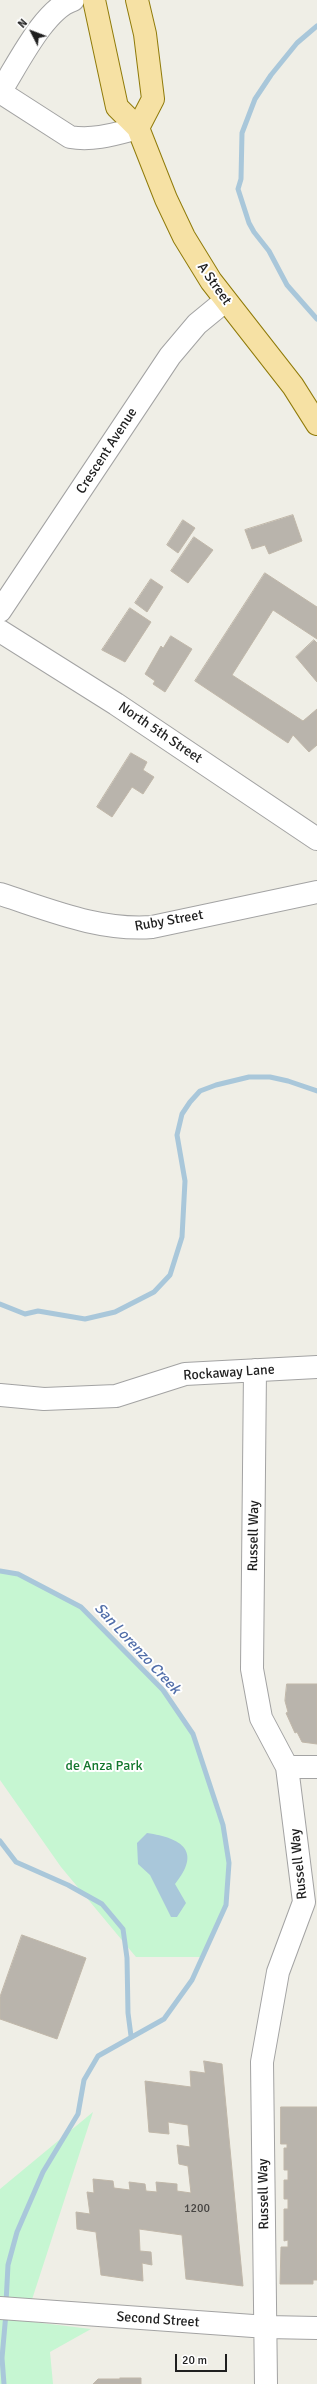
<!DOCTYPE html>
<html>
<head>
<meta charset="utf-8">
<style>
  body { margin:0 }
  #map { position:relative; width:317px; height:2384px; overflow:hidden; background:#efeee6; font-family:Signika,sans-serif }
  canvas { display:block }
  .north { position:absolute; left:12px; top:12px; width:40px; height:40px; -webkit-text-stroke:3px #fff; paint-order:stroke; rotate:312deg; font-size:11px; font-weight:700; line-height:16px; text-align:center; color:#1f1f1f }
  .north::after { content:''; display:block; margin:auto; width:14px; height:18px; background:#1f1f1f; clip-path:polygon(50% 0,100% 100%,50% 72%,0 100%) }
  .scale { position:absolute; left:175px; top:2354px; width:52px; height:18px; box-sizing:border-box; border:2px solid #1f1f1f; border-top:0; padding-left:5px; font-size:12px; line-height:14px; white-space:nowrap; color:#1f1f1f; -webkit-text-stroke:3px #fff; paint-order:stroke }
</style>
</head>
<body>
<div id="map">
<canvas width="317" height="2384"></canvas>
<div class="north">N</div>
<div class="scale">20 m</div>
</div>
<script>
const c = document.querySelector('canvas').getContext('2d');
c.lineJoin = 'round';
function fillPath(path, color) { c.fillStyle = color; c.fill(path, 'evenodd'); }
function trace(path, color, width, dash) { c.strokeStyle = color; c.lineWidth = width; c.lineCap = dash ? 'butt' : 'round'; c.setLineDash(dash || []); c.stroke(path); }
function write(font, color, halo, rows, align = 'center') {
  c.font = font + ' Signika,sans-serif'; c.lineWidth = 4; c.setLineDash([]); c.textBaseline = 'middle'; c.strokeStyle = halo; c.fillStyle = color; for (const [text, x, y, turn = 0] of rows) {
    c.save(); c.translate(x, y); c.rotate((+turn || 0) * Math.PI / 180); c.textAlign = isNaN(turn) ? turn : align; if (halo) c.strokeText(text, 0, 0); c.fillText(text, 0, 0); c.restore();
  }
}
const park = new Path2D(`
  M0 1571 18 1574 81 1607 155 1680 183 1716 193 1734 217 1814C236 1846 231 1893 217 1927 213 1937 206 1946 201 1957H136L61 1867 0 1780Z
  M93 2112 25 2321 91 2329 50 2352 53 2384H0V2189Z`);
const water = new Path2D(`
  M147 1833C182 1838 202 1851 175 1884L186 1903 177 1917H171L150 1875 138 1864 137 1843Z`);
const stream = new Path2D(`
  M317 26 297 43 271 75 255 99 242 133 241 179 238 189 249 223 254 232 269 251 287 285 317 319
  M0 1304 25 1314 38 1311 85 1319 115 1312 154 1292 170 1275 182 1237 185 1181 177 1135 182 1114 190 1102 200 1091 216 1085 249 1077H270L288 1081 317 1091
  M0 1571 18 1574 81 1607 163 1690 193 1734 223 1825 229 1863 226 1905 192 1980 164 2019 98 2056 84 2080 78 2114 43 2172 17 2232 8 2265 6 2303
  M0 1841 16 1862 68 1885 102 1904 123 1929 127 1958 128 2013 131 2036
  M4 2384 2 2358 6 2313`);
const building = new Path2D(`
  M293 515 302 541 269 554 265 545 252 549 245 530Z
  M183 520 195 528 178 553 167 545Z
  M194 537 213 550 188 583 171 571Z
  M265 573 317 607V639L273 610 232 675 303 721 317 709V745L309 752 293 735 288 743 195 681Z
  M151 579 163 587 147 612 135 603Z
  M130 608 151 622 125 662 102 650Z
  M171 636 192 649 165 692 153 684 155 681 145 674 161 646 163 648Z
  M314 640 317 643V682L296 657Z
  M131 753 147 762 143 770 154 777 143 794 132 787 112 817 97 807Z
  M287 1684H317V1744L302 1742 297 1732 295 1733 286 1713 288 1712 285 1701Z
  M22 1935 86 1958 57 2039 0 2019V1997Z
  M204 2061 222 2064 243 2286 186 2279 182 2235 139 2229 140 2251 151 2252 152 2265 142 2263 143 2281 101 2275 96 2232 77 2229 76 2212 90 2214 87 2192 94 2193 93 2179 113 2181 114 2188 130 2190 129 2182 145 2184 146 2191 157 2192 156 2182 177 2184V2191L191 2193 188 2166 179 2164 177 2145 190 2147 188 2125 168 2122 169 2134 149 2132 145 2081 191 2087 190 2071 205 2073Z
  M281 2107H317V2280H313V2284H280L281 2247H288V2240L284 2241V2209H288V2199H284V2180H288V2170H284V2148H287V2144H281Z
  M120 2378H141V2384H93L98 2379H120Z`);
const minor = new Path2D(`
  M73 0C44 9 17 66 0 92L70 137C94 141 115 134 138 128
  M0 611 170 356 197 324 225 301
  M0 631 116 704 317 839
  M0 894C50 910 99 931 152 927L317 892
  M255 1370 252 1669 261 1718 287 1767 304 1902 278 1972 262 2062 266 2384
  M0 1395 44 1399 116 1396 185 1374 317 1367
  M287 1767H317
  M0 2308 267 2327 317 2328`);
const major = new Path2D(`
  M94 0 117 107 138 128 166 199 184 237 211 281 293 386 317 424
  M137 0 145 34 153 99 138 128`);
const numberNames = [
  ["1200",197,2209]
];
const streetNames = [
  ["A Street",214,284,55],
  ["Crescent Avenue",107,451,-57],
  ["North 5th Street",160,733,34],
  ["Ruby Street",169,921,-10],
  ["Rockaway Lane",229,1373,-4],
  ["Russell Way",254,1536,-89],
  ["Russell Way",299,1864,-96],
  ["Russell Way",264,2194,-91],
  ["Second Street",158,2320,4]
];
const parkNames = [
  ["de Anza Park",104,1766]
];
const waterNames = [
  ["San Lorenzo Creek",137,1649,47]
];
fillPath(park, '#c6f6d2');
fillPath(water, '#a9c7da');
trace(stream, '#a9c7da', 5);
fillPath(building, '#b9b4ac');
trace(building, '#c0b7a9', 1);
trace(minor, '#a3a3a3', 24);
trace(major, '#907b0a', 24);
trace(minor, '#fff', 22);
trace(major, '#f6e1a4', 22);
write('12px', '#464442', null, numberNames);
write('14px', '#1f1f1f', '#fff', streetNames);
write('14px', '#13772d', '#fff', parkNames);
write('italic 15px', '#516ea9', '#fff', waterNames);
</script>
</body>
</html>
